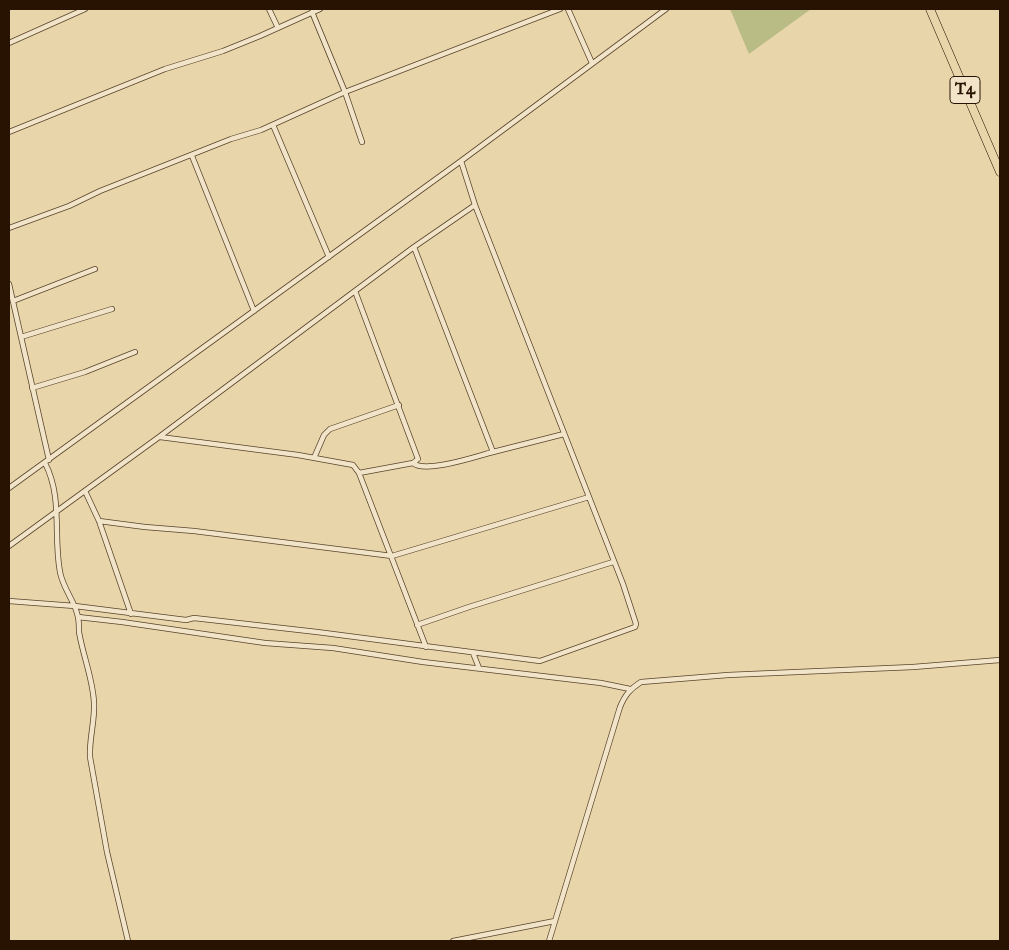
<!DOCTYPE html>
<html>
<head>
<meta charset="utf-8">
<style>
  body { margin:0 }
  #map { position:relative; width:1009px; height:950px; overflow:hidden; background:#e9d5aa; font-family:"IM FELL Great Primer",serif }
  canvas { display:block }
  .frame { position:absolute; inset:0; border:10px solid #281302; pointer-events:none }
</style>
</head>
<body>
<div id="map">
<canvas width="1009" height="950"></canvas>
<div class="frame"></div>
</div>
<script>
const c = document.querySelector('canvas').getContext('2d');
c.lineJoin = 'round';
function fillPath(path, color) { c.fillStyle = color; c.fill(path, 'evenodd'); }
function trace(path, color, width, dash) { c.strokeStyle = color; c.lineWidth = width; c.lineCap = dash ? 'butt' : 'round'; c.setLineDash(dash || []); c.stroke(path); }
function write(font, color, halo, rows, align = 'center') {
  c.font = font + ' "IM FELL Great Primer",serif'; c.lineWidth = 4; c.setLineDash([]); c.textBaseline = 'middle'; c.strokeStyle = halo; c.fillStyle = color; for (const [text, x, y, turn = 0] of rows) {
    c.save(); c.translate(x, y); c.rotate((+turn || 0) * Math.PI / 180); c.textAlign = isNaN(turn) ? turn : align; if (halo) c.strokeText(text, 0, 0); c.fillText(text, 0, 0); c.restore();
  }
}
const green = new Path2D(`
  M730 9H811L749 54Z`);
const minor = new Path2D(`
  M269 9 278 28
  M568 9 592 63
  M312 12 345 92 362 142
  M9 43 85 9
  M273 125 329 257
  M9 132 165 69 223 51 260 36 320 9
  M192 156 254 311
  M9 228 69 206 100 191 231 139 261 130 345 92 560 9
  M414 247 493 452 564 434
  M9 284 49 460
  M355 291 418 459 413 463 359 473
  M13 301 95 269
  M21 337 112 309
  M32 388 85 372 135 352
  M160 437 298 455 353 465 359 473 426 647
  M314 458 324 435 330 429 399 405
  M45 463C63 498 53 535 60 572 63 589 75 601 78 617 79 622 79 627 79 632 83 656 93 679 94 703 95 721 89 739 90 757L107 852 128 941
  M413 463C425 474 477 456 493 452
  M9 488 461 161 666 9
  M85 491 99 521 131 614
  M99 521 145 527 194 531 392 556 589 497
  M9 546 159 437 414 247 475 205
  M9 601 75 606 186 620 194 618 317 632 540 661 635 627 636 624 623 584 475 205 461 161
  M78 617 122 622 265 643 333 648 423 662 601 683 630 689
  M417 625 469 607 613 562
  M473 653 479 668
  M453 941 555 921
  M549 941 620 707C625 695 630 689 641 682L728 675 913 667 1000 660`);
const trunk = new Path2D(`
  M930 9 1000 172`);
const shields = [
  [965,90,30]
];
const shieldNames = [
  ["T4",965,90]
];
fillPath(green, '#babc86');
trace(minor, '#58442c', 6);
trace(trunk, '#281302', 9);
trace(minor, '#f1e4c8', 4.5);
trace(trunk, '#e9d5aa', 8);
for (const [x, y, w] of shields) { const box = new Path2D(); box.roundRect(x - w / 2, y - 13.5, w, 27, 4); c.fillStyle = '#f1e4c8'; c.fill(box); trace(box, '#281302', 1); }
write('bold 16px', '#281302', null, shieldNames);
</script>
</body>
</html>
